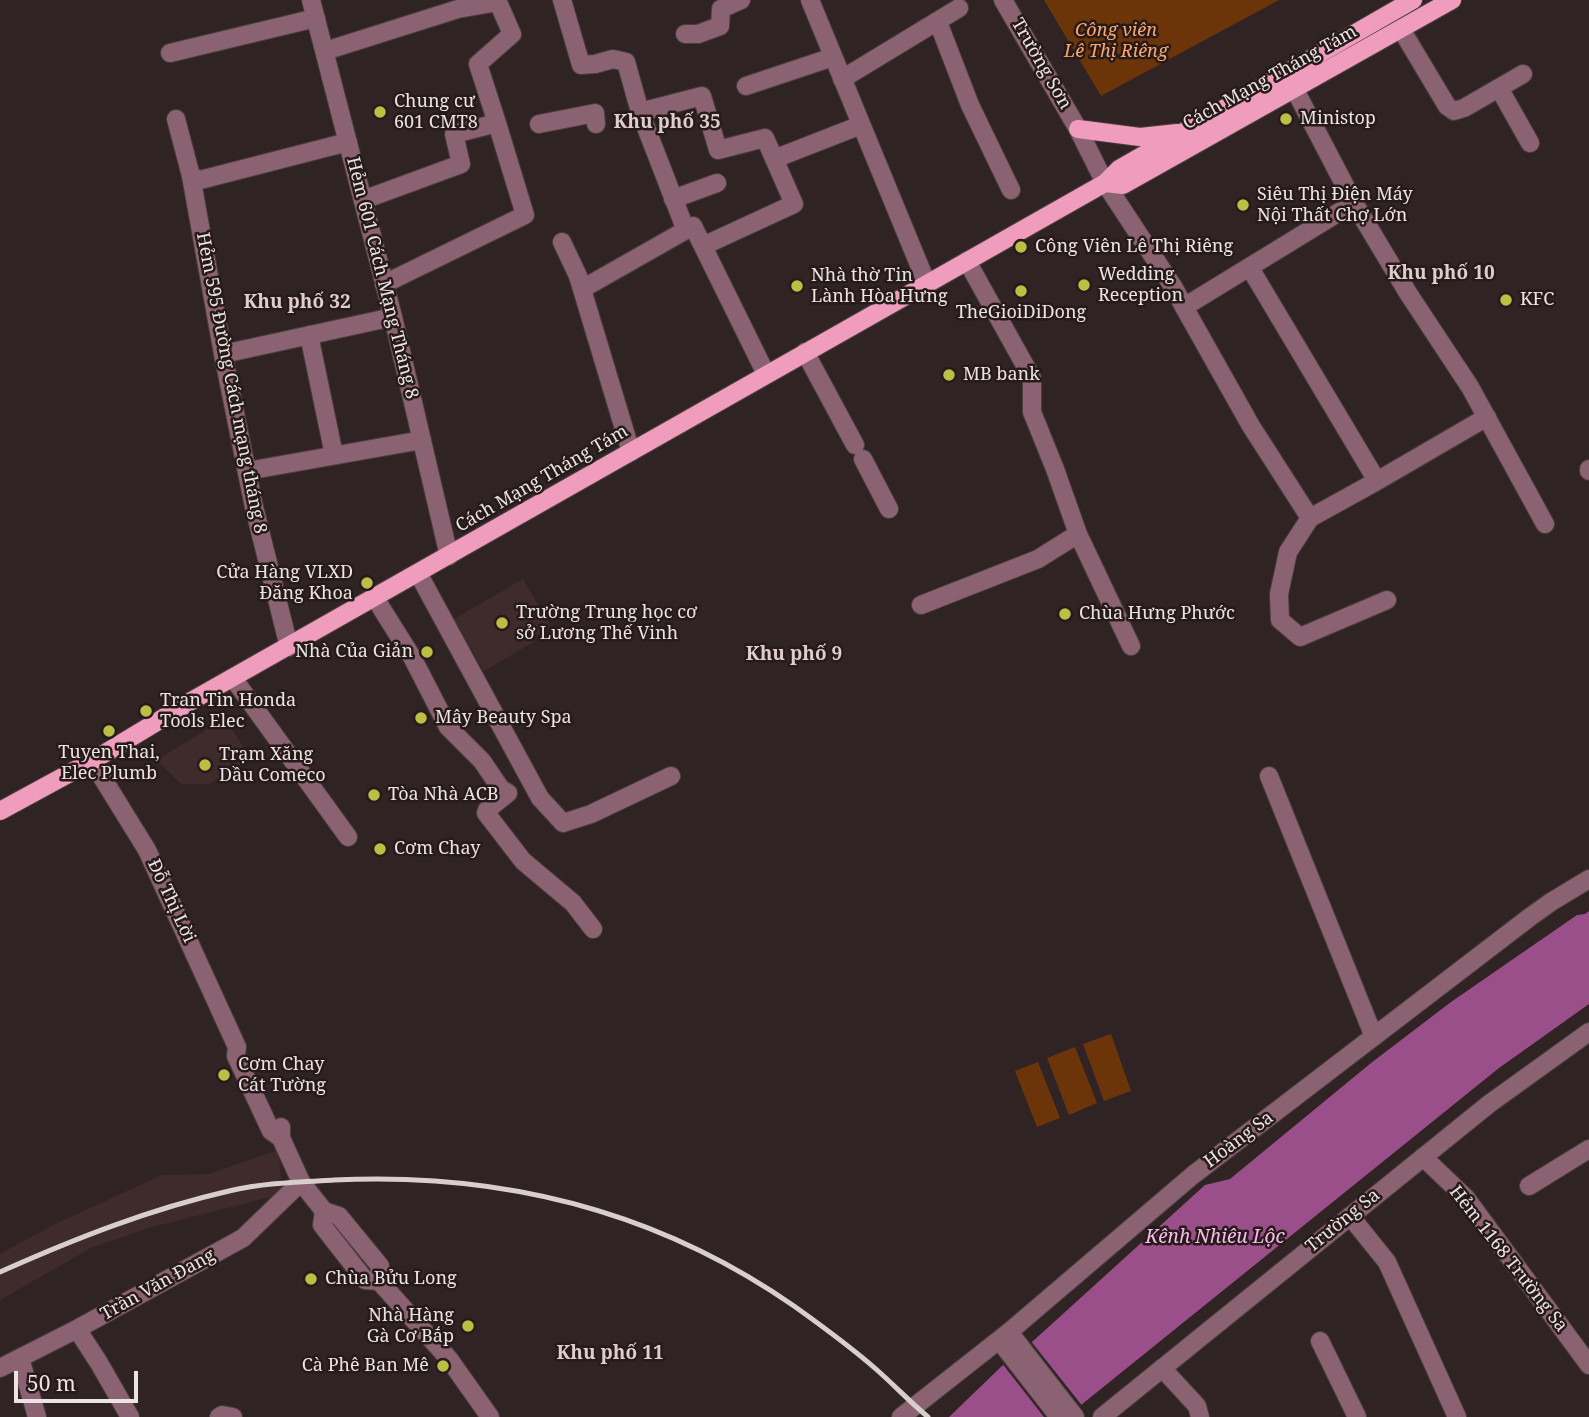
<!DOCTYPE html>
<html>
<head>
<meta charset="utf-8">
<style>
  body { margin:0 }
  #map { position:relative; width:1589px; height:1417px; overflow:hidden; background:#302324; font-family:"Noto Serif",serif }
  canvas { display:block }
  .scale { position:absolute; left:14px; top:1371px; width:124px; height:32px; box-sizing:border-box; border:4px solid #ece3e3; border-top:0; padding-left:9px; font-size:21px; line-height:24px; white-space:nowrap; color:#ece3e3; -webkit-text-stroke:5px #261a1a; paint-order:stroke }
</style>
</head>
<body>
<div id="map">
<canvas width="1589" height="1417"></canvas>
<div class="scale">50 m</div>
</div>
<script>
const c = document.querySelector('canvas').getContext('2d');
c.lineJoin = 'round';
function fillPath(path, color) { c.fillStyle = color; c.fill(path, 'evenodd'); }
function trace(path, color, width, dash) { c.strokeStyle = color; c.lineWidth = width; c.lineCap = dash ? 'butt' : 'round'; c.setLineDash(dash || []); c.stroke(path); }
function write(font, color, halo, rows, align = 'center') {
  c.font = font + ' "Noto Serif",serif'; c.lineWidth = 5; c.setLineDash([]); c.textBaseline = 'middle'; c.strokeStyle = halo; c.fillStyle = color; for (const [text, x, y, turn = 0] of rows) {
    c.save(); c.translate(x, y); c.rotate((+turn || 0) * Math.PI / 180); c.textAlign = isNaN(turn) ? turn : align; if (halo) c.strokeText(text, 0, 0); c.fillText(text, 0, 0); c.restore();
  }
}
const built = new Path2D(`
  M523 579 551 627 532 638 534 642 484 671 454 619Z
  M225 718 251 759 209 784H181L157 760Z
  M278 1150 283 1194 152 1227 91 1248 0 1300V1254L53 1225 162 1175 209 1174Z`);
const green = new Path2D(`
  M1044 0H1279L1101 96Z
  M1111 1034 1131 1091 1104 1101 1083 1044Z
  M1075 1047 1097 1103 1069 1115 1047 1058Z
  M1038 1062 1060 1118 1037 1127 1015 1071Z`);
const water = new Path2D(`
  M1589 911V1004L1499 1068 1081 1405 1067 1417H949L1003 1365 1032 1342 1205 1185 1230 1179 1371 1063 1451 1002 1577 915 1585 914Z`);
const pier = new Path2D(`
  M1030 1340 1084 1408 1072 1417H1044L1001 1362Z`);
const minor = new Path2D(`
  M311 0 393 317 449 556
  M562 0 581 65 595 64 613 59 626 62 640 112 683 223 686 230 693 226 766 374
  M810 0 927 284
  M1003 0 1078 129 1105 183 1174 288 1184 307 1354 203
  M938 22 970 105 1011 190
  M1401 29 1447 106 1454 111 1464 108 1523 74
  M685 34H698L720 26 721 9 741 0
  M325 51 458 9 498 2 512 34 478 64 497 123 454 134 461 164 363 200
  M170 53 316 18
  M842 79 959 8
  M746 86 833 57
  M1294 88 1354 203 1408 293 1470 387 1545 524
  M1499 88 1530 143
  M640 112 702 96 718 150 765 138 794 204 703 246
  M176 119 191 176 223 354 254 507 289 647
  M539 124 595 113 596 124
  M774 159 861 125
  M191 176 200 180 348 142
  M673 199 717 183
  M562 242 578 276 631 452
  M1250 268 1377 481
  M384 284 525 215 497 123
  M582 289 686 230
  M1184 307 1251 426 1310 518
  M309 335 334 455
  M805 352 855 445
  M223 354 393 317
  M863 459 889 509
  M247 471 422 440
  M1589 471V469
  M1078 534 1131 646
  M418 573 540 798 563 823 591 814 671 776
  M375 598 412 657 448 727 482 761 501 789 508 793 487 810 486 813 523 861 573 903 593 929
  M1387 600 1300 637 1280 620 1279 594 1288 552 1310 518 1377 481 1487 417
  M921 605 1038 559 1078 534 1055 469 1032 412V378L967 261
  M233 678 348 837
  M92 761 147 850 237 1047 236 1056 271 1131 281 1138
  M1269 776 1374 1037
  M281 1127V1138L301 1182 324 1211 339 1216 380 1266 379 1281
  M1423 1157 1466 1198 1589 1365
  M1529 1186 1589 1149
  M324 1211 322 1225 365 1280 379 1281 449 1359 490 1417
  M1350 1216 1387 1262 1457 1417
  M77 1329 99 1363 130 1417
  M1009 1332 1075 1417
  M999 1340 1059 1417
  M1320 1341 1357 1417
  M20 1358 37 1417
  M0 1368 77 1329 243 1238 301 1182
  M1162 1368 1197 1406 1200 1417
  M219 1417 222 1415 233 1417
  M901 1417 1009 1332 1193 1175 1530 917 1551 902 1589 879
  M1102 1417 1489 1104 1589 1032`);
const major = new Path2D(`
  M1078 129 1140 137 1177 133
  M1105 183 1123 185 1452 0
  M0 811 92 761 193 700 1105 183 1119 169 1413 0`);
const rail = new Path2D(`
  M0 1272C74 1239 150 1209 229 1191 263 1183 298 1182 334 1180 500 1172 656 1210 794 1306 822 1326 851 1347 877 1370 894 1385 910 1402 928 1417`);
const markers = [
  [380,112,7,"#bcbf44"],
  [1286,119,7,"#bcbf44"],
  [1243,205,7,"#bcbf44"],
  [1021,247,7,"#bcbf44"],
  [1084,285,7,"#bcbf44"],
  [797,286,7,"#bcbf44"],
  [1021,291,7,"#bcbf44"],
  [1506,300,7,"#bcbf44"],
  [949,375,7,"#bcbf44"],
  [367,583,7,"#bcbf44"],
  [1065,614,7,"#bcbf44"],
  [502,623,7,"#bcbf44"],
  [427,652,7,"#bcbf44"],
  [146,711,7,"#bcbf44"],
  [421,718,7,"#bcbf44"],
  [109,731,7,"#bcbf44"],
  [205,765,7,"#bcbf44"],
  [374,795,7,"#bcbf44"],
  [380,849,7,"#bcbf44"],
  [224,1075,7,"#bcbf44"],
  [311,1279,7,"#bcbf44"],
  [468,1326,7,"#bcbf44"],
  [443,1366,7,"#bcbf44"]
];
const parkNames = [
  ["Công viên",1116,31],
  ["Lê Thị Riêng",1116,52]
];
const streetNames = [
  ["Trường Sơn",1041,64,60],
  ["Cách Mạng Tháng Tám",1270,78,-29],
  ["Hẻm 601 Cách Mạng Tháng 8",382,278,76],
  ["Hẻm 595 Đường Cách mạng tháng 8",231,383,79],
  ["Cách Mạng Tháng Tám",542,479,-30],
  ["Đỗ Thị Lời",171,901,65],
  ["Hoàng Sa",1239,1140,-37],
  ["Trường Sa",1343,1221,-39],
  ["Hẻm 1168 Trường Sa",1508,1259,52],
  ["Trần Văn Ðang",158,1285,-29]
];
const poiNames = [
  ["Chung cư",394,102],
  ["601 CMT8",394,123],
  ["Ministop",1300,119],
  ["Siêu Thị Điện Máy",1257,195],
  ["Nội Thất Chợ Lớn",1257,216],
  ["Công Viên Lê Thị Riêng",1035,247],
  ["Wedding",1098,275],
  ["Reception",1098,296],
  ["Nhà thờ Tin",811,276],
  ["Lành Hòa Hưng",811,297],
  ["KFC",1520,300],
  ["TheGioiDiDong",1021,313,"center"],
  ["MB bank",963,375],
  ["Cửa Hàng VLXD",353,573,"right"],
  ["Đăng Khoa",353,594,"right"],
  ["Trường Trung học cơ",516,613],
  ["sở Lương Thế Vinh",516,634],
  ["Chùa Hưng Phước",1079,614],
  ["Nhà Của Giản",413,652,"right"],
  ["Tran Tin Honda",160,701],
  ["Tools Elec",160,722],
  ["Mây Beauty Spa",435,718],
  ["Tuyen Thai,",109,753,"center"],
  ["Elec Plumb",109,774,"center"],
  ["Trạm Xăng",219,755],
  ["Dầu Comeco",219,776],
  ["Tòa Nhà ACB",388,795],
  ["Cơm Chay",394,849],
  ["Cơm Chay",238,1065],
  ["Cát Tường",238,1086],
  ["Chùa Bửu Long",325,1279],
  ["Nhà Hàng",454,1316,"right"],
  ["Gà Cơ Bắp",454,1337,"right"],
  ["Cà Phê Ban Mê",429,1366,"right"]
];
const neighbourhoodNames = [
  ["Khu phố 35",667,123],
  ["Khu phố 10",1441,274],
  ["Khu phố 32",297,303],
  ["Khu phố 9",794,655],
  ["Khu phố 11",610,1354]
];
const waterNames = [
  ["Kênh Nhiêu Lộc",1215,1238]
];
fillPath(built, '#3f2b2c');
fillPath(green, '#6b3509');
fillPath(water, '#9b4f8a');
fillPath(pier, '#302324');
trace(minor, '#4a3e3f', 20);
trace(major, '#4a3e3f', 20);
trace(minor, '#8b6271', 18);
trace(major, '#f09cbc', 18);
trace(rail, '#d8cece', 5);
for (const [x, y, r, color] of markers) { const dot = new Path2D(); dot.arc(x, y, r, 0, 2 * Math.PI); c.fillStyle = color; c.fill(dot); trace(dot, '#261a1a', 2.5); }
write('italic 18px', '#fda76f', '#261a1a', parkNames);
write('18px', '#ece3e3', '#261a1a', streetNames);
write('18px', '#ece3e3', '#261a1a', poiNames, 'left');
write('bold 19px', '#dfcccd', '#261a1a', neighbourhoodNames);
write('italic 19px', '#fabbea', '#261a1a', waterNames);
</script>
</body>
</html>
